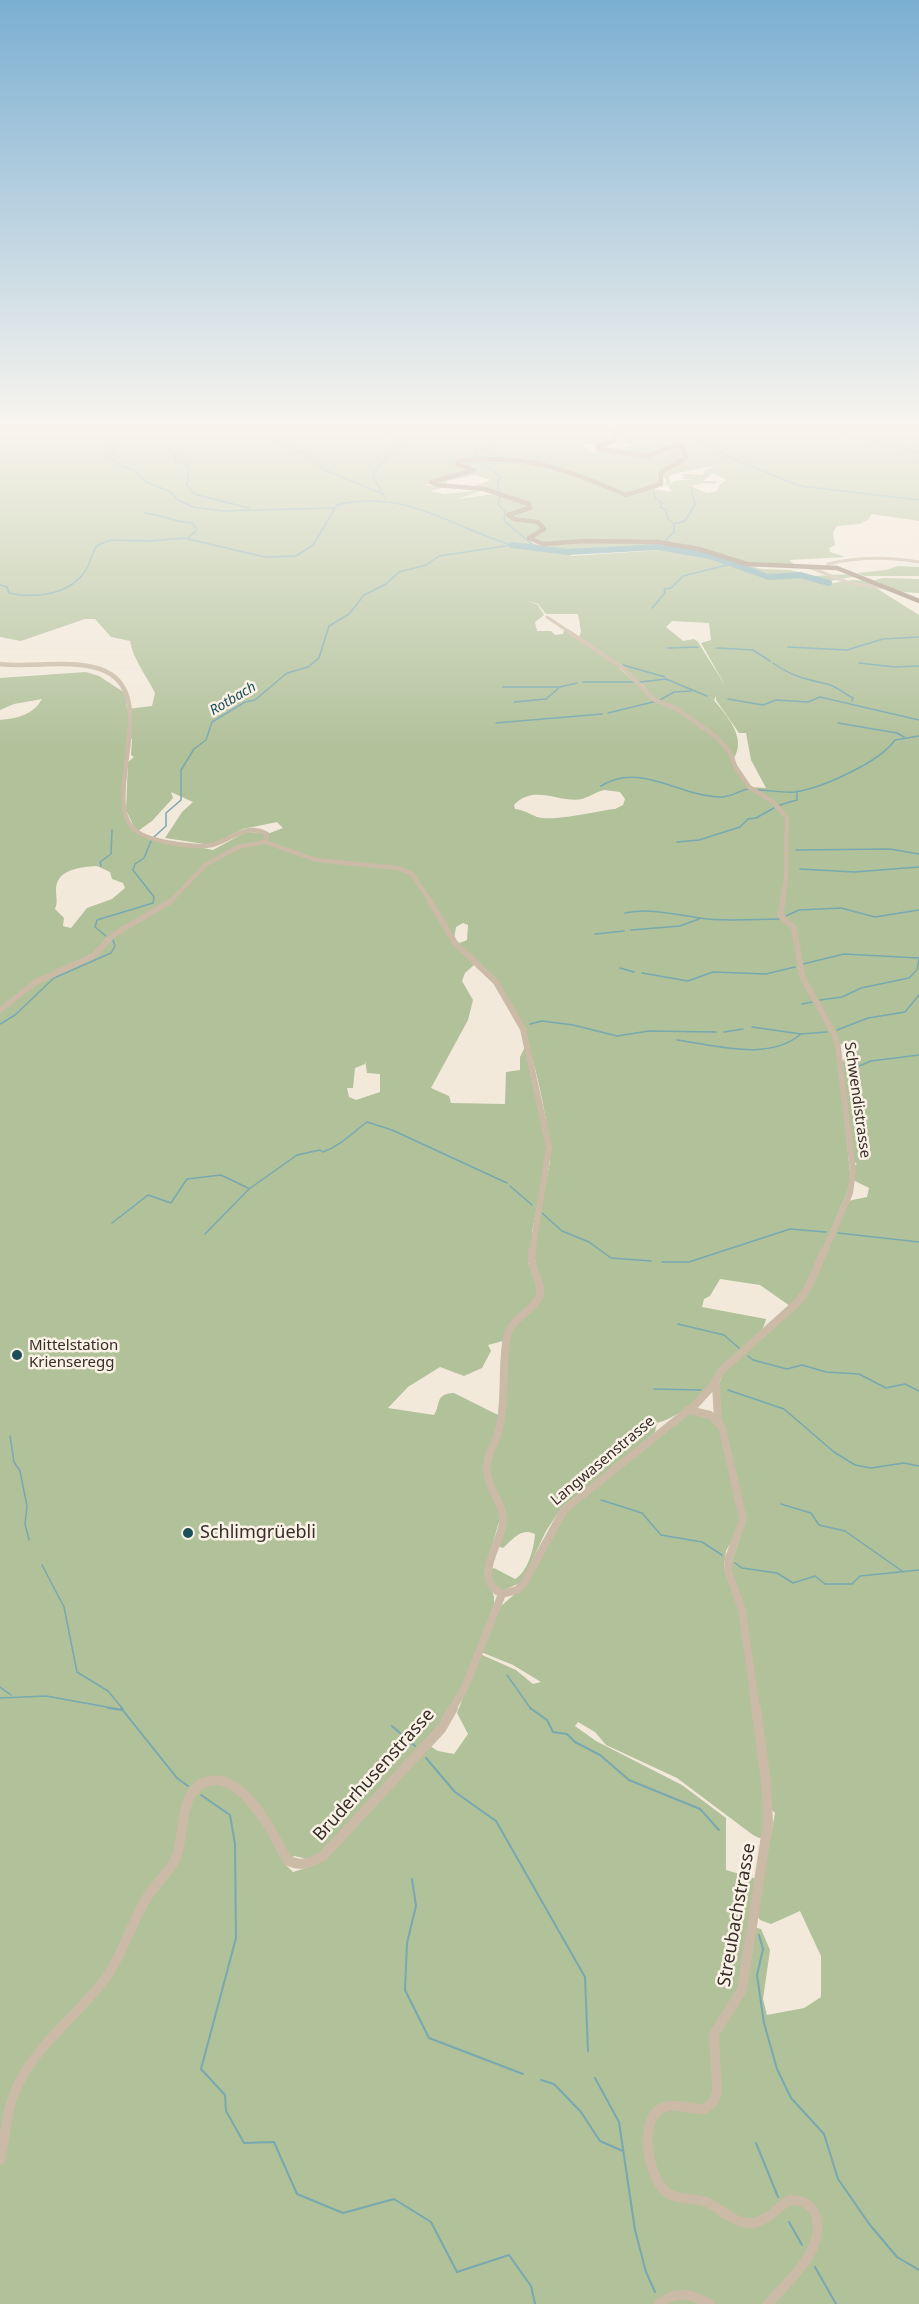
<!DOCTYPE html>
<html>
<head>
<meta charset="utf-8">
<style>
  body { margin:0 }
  canvas { display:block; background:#f2e9da }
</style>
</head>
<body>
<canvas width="919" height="2304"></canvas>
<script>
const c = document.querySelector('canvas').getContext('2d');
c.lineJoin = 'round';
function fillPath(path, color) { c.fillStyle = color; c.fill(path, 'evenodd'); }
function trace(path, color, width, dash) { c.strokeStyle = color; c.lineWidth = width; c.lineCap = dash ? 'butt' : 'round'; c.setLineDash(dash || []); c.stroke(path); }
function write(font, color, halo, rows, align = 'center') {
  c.font = font + ' "Noto Sans",sans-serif'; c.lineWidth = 5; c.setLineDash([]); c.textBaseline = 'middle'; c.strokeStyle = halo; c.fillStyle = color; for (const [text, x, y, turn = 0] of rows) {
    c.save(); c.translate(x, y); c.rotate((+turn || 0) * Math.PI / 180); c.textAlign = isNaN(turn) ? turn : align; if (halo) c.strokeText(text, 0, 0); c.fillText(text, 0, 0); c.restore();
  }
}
const green = new Path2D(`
  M0 426H613L609 443 597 445 582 443 592 452 605 451 598 448 602 446 621 448 633 446 619 437H614L616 426H919V521L871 514 869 519 860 524 837 526 833 532 835 545 829 548 830 552 845 557 789 560 795 565 740 562 699 548 662 541 585 540 542 543 531 537 545 530 538 520 509 516 514 512 531 509 532 505 500 492 474 486 491 480 475 475 447 481 446 485 432 482 474 472 475 467 459 465 472 470 434 479 429 484 423 485 473 488H441L430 491 445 494 483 490 458 499 495 494 527 504 530 506 528 508 509 512 507 516C518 525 535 514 542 529L528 537 532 543 542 546 583 541 664 543 704 551 761 569 790 570 814 576 852 574 857 576 824 582 799 573 776 576 711 556 659 545 589 552 572 550 571 556 664 550 708 557 775 579 798 575 827 584 853 580 867 581 882 587 876 588 919 615V2304H0V720C18 718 33 715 42 699L14 704 0 710V678L86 672 99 676 125 693 127 709 152 706 155 693C146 675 133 659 130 641L111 637 95 619H85L21 641 0 637ZM672 444C681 445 684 447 688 455L683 462 662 473 667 482 664 485 670 484 669 476 673 474 717 465 704 471 703 475 682 474 685 477 681 479H695L674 481 668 486 672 492 653 489 640 492 660 484V472L683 460 685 455 682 448 674 446 649 457 624 451 651 455ZM713 473 727 480 719 485 717 491 706 493 691 486 703 483 716 484 717 481H703ZM528 601 538 604 546 614H578L581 631 579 638 620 666 644 686 654 699 676 708 716 735 734 758C747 737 726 715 714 700L716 696V700L739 733H746L751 760 766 788 748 787 737 772 727 750 716 737 679 711 652 699 614 663 564 630 563 634 555 635 551 631H537L535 622 544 615 538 605ZM672 621 709 623 711 640 701 643 726 687 698 642 694 639 683 641 666 627ZM129 738 132 739 131 755 134 757 128 762 126 810 135 829 138 831 152 821 173 798 171 792 193 802 182 812 165 838 211 845 243 829 277 822 283 828 270 833 246 832 213 850 143 836 132 829 124 811ZM604 790 620 792 625 799 623 805 615 809C595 811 555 822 537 817 530 814 524 810 515 809L514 805C534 783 561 804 582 799 590 797 595 792 604 790ZM97 866 110 872 112 879 123 883 125 888 112 899 87 908 71 928 63 926 64 918 55 909C58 902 56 898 56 890 56 869 81 867 97 866ZM437 912 454 939 456 927 463 923 468 925 467 940 457 944C468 958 485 966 495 979 530 1027 541 1087 550 1145V1162L535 1234 532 1232 548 1150 526 1045 520 1057V1070L506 1072 505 1104 451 1103 449 1096 431 1088 468 1020 473 1000 462 981 465 973 474 965 447 934ZM837 1044 850 1045 854 1055 845 1056 841 1067 853 1161 857 1164 853 1166 855 1181 869 1188 867 1197 848 1201 811 1286 798 1303 726 1368 718 1386 720 1412 745 1522 730 1568 745 1610 771 1809 775 1813 756 1914 760 1920 771 1924 800 1911 821 1956V1997L804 2008 767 2015 763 1999 770 1950 761 1929 749 1926 757 1879 726 1870V1818L682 1785 596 1741 575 1726 578 1722 595 1732 606 1745 677 1778 753 1835 759 1838 764 1837 766 1821 762 1772 741 1609 724 1567 726 1551 739 1528 741 1518 722 1433C715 1415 697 1408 679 1417L558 1519 526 1584 500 1607 481 1652 513 1665 541 1682 533 1684 516 1670 480 1654 457 1713 468 1734 454 1754 438 1751 430 1746 328 1853 312 1866 293 1872 285 1864 294 1856 312 1860 336 1841 446 1716 459 1695 494 1610V1597L485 1569 501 1515 495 1496 485 1478 484 1466 500 1416 454 1393C434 1394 441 1405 434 1415L388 1408 408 1387 440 1367 464 1376 482 1368 491 1351 488 1345 503 1341 511 1324 538 1297 537 1286 528 1263H532L542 1294 539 1303 520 1319 508 1336 503 1427 487 1463 488 1475 505 1513 497 1546 503 1548C513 1539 521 1527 535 1534 534 1548 528 1572 515 1579L494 1568 490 1570 494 1586 502 1591 522 1582 546 1531 558 1513 655 1432 657 1423C693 1413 710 1382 734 1357 744 1345 763 1336 766 1319L702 1307 704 1299 710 1296 720 1279 760 1285 790 1306 807 1286 851 1183ZM365 1060 367 1073 380 1074V1092L356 1100 349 1097 347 1088H353L355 1068 365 1064Z
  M898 566 919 567V576H864L857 573 886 570Z
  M884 578 919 579V593L901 592 874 580Z`);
const streamFar1 = new Path2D(`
  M109 426 112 428 109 444
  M378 426 399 441
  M815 426 822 427
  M893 426 919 431
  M827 428 919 453
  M687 436 713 447
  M277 441 303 453 325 470 364 486
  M110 446 115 450 110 456 119 465 136 471 146 482 169 491 178 500 193 507 222 511 334 508
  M718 449 726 456 800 486 919 500
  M169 451 176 455 175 460 183 462 189 468 187 485 194 494 249 508
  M478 458 476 451 487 449 504 426
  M481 462 501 477 497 482 500 492
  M365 487 384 494
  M692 490V494
  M654 492 655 498 662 503 660 507 666 510 668 519 673 523
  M500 496 498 504 505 511 504 521 537 548
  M385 498 373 477 374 473 412 426
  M145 513C162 515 174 522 192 523L196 528
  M188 538 196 531
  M665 541 674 532V524L685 521 695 505 693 495
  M0 585 7 587 9 593C35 599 70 595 86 570 91 562 91 552 98 545L111 540 150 541 184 538 265 557 296 556 313 545 337 505C405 489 446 524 508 544
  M652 608 665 593 664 589 671 588 683 576 731 564
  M788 647 847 650 883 639 919 637
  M668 648 698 647
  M717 648 753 650 770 661
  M773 663C793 677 805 679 827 684 836 686 845 694 853 698L852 701
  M859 663 895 667 919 666
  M623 665 665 677
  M583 682H633
  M640 682 666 679 707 696
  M503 687H559
  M728 699 763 705 776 700 808 702 820 697 919 720
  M660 700 674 692 691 691
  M514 702 546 699 560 687 577 683
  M608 713 653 702
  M496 723 602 714
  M838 723 897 733 904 737
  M601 786C640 761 680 797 721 797 731 797 739 791 748 789
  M757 790C770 790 783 793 795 792 822 788 880 762 895 740L919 736
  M780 805 797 800V792
  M154 837 166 826V813L181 800V770L194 749 206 740 212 722 245 702 255 700 287 673 308 667 319 658 329 626 349 614 364 595 386 584 399 572 426 565 439 556 512 545
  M677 842 699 840 740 827 748 819 756 818 774 808
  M796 850 890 849 919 854
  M101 866 100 862 111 854 112 830
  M800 869 854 872 919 867
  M625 913C649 908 675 914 699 918 724 922 753 919 779 919
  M786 916 799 910 841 908 875 917 919 910
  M631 930 680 926 699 919
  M595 934 624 931
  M106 936 95 927 97 920 153 903 154 897 133 870 135 864 144 858 151 841
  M803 964 844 954 919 958
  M620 968 634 972
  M642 973 688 981 713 972 766 974 795 967
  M820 1000 842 997 861 988 909 978 917 970 919 958
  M802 1004 812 1002
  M0 1024 15 1015 54 978 111 953 115 946 113 940
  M530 1024 542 1021 573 1025 617 1036 649 1031 716 1032
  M752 1027 801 1034 827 1032
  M837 1030 868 1018 905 1012 919 995
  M724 1032 743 1029
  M677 1040C716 1045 768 1062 801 1034
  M850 1070 871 1061 919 1055
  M510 1186 532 1205
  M542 1213 562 1231 589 1242 611 1258 651 1261
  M112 1223 148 1195 171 1203 187 1179 221 1175 248 1188
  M838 1233 919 1242
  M205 1234 249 1189 297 1155 320 1150 323 1152C340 1146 352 1133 367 1122L392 1130 507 1183
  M662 1262H689L790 1229 826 1232
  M678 1324 724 1335 739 1348
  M748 1356 753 1360 787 1369 802 1365 826 1372 859 1374 886 1388 905 1384 919 1391
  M654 1389 701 1390
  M728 1390 784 1409 834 1452 855 1465 871 1468 904 1463 919 1466
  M10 1436 14 1462 20 1471 27 1506 25 1524 29 1540
  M601 1500 642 1513 661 1535 702 1542 722 1555
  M781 1504 811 1513 819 1525 845 1531 902 1571
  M735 1563 742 1568 777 1573 793 1583 815 1576 825 1584H852L860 1576 919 1570
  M42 1565 64 1607 77 1672 108 1691 123 1709
  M507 1675 531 1709
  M0 1687 11 1695
  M0 1698 46 1696 118 1709`);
const stream = new Path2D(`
  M108 1708 122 1710
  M121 1708 177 1778 188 1786
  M530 1708 547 1720 553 1732 567 1734 575 1742 600 1755 629 1780 700 1809 719 1830
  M392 1726 415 1746
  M426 1758 455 1792 496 1821 585 1977 588 2051
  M201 1795 230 1815 235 1844 236 1938 201 2069 225 2095 226 2111 244 2143 274 2142 297 2194 343 2213 394 2199 431 2222 457 2272 509 2255 531 2286 535 2304
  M412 1879 416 1906 407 1943 405 1990 429 2038 523 2074
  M759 1935 763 1949 757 1975 764 2023 777 2069 791 2098 824 2134 838 2179 870 2225 897 2257 919 2270
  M595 2078 619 2122 635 2230 646 2272 655 2292
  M541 2080 554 2084 581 2112 600 2141 623 2151
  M756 2143 778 2197
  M789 2222 802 2245
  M815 2267 836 2304`);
const river = new Path2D(`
  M512 545 568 552 659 547 710 556 769 577 800 575 829 583`);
const streetFar4 = new Path2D(`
  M809 567 849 583 885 588
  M828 567V564C857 557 889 557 919 562
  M547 617 571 633`);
const streetFar3 = new Path2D(`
  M569 632 623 668 653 699 677 709 715 736 730 752 735 766 749 787 773 802 787 818 786 881 782 902
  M0 664C33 668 68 659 100 669 166 691 97 802 136 831 150 842 195 848 212 845 232 840 246 822 267 834L265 842
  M170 902 205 865 238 847 265 842 316 860 398 868 412 874 431 902`);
const streetFar2 = new Path2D(`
  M430 901 455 943 496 982 523 1029 549 1147 532 1253
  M783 901 780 915 794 928 802 976 835 1036 838 1047 853 1171 850 1193 824 1253
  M0 1010 36 982 93 956 113 935 171 901`);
const streetFar1 = new Path2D(`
  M532 1251C529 1269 543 1282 540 1295 536 1310 511 1317 507 1337 501 1368 507 1402 498 1433 494 1447 485 1457 487 1472 488 1487 500 1500 503 1515 507 1539 468 1577 502 1594L517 1590 524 1583 564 1510 695 1405 713 1385 722 1370 798 1302 809 1286 824 1251
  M716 1383 718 1420
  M688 1410 710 1415 722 1427 743 1519 729 1558 728 1571 742 1610 756 1709
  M452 1709 465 1687 502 1594`);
const street = new Path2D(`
  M756 1708 766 1782 768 1823 742 1990 714 2034 717 2091 714 2101 705 2109C692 2110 672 2101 660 2109 638 2123 649 2178 666 2192 677 2201 694 2197 706 2202 721 2208 734 2224 751 2223 767 2222 777 2207 790 2200 802 2200 812 2204 816 2216 826 2250 788 2281 768 2304
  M0 2160C6 2136 6 2108 18 2085 37 2045 74 2018 101 1984 120 1960 129 1930 143 1904 151 1888 166 1876 175 1860 186 1838 177 1788 209 1781 244 1773 274 1835 287 1860 300 1867 311 1863 323 1856L441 1729 453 1708
  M659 2304C676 2290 692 2294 710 2304`);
const secondary = new Path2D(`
  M615 426 613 441 598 446V449L647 456 676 445 683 448 686 458 661 472V484L626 495C562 468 529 454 458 461L457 464 474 470 431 482 437 485 484 489 529 504 530 508 508 515 514 519 538 522 544 529 529 538 543 544 584 541 658 542 699 549 747 564 837 568 919 601`);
const markers = [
  [17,1355,6,"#1c4f58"],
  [188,1533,6,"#1c4f58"]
];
const farWaternames = [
  ["Rotbach",233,699,-31]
];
const streetNames = [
  ["Schwendistrasse",857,1100,82],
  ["Langwasenstrasse",603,1461,-40]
];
const poiNames = [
  ["Mittelstation",29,1346],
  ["Krienseregg",29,1363]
];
const nearPoinames = [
  ["Schlimgrüebli",200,1533]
];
const nearStreetnames = [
  ["Bruderhusenstrasse",374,1775,-48],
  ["Streubachstrasse",737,1915,-80]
];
fillPath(green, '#b1c19a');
trace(streamFar1, '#78a8b0', 1.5);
trace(stream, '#78a8b0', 2);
trace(river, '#78a8b0', 6);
trace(streetFar4, '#cabaa6', 3);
trace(streetFar3, '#cabaa6', 4.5);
trace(streetFar2, '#cabaa6', 6);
trace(streetFar1, '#cabaa6', 8);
trace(street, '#cabaa6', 10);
trace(secondary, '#9e8977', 4.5);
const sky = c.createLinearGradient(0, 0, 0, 749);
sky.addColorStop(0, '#7bafd2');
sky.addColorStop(0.57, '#f9f5ee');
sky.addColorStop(1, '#f9f5ee00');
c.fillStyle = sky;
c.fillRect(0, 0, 919, 749);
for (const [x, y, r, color] of markers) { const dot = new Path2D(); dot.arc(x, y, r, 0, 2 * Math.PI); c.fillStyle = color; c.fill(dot); trace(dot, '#faf2e6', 2); }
write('italic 14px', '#1c4f58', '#faf2e6', farWaternames);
write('15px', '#362d27', '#faf2e6', streetNames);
write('15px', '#362d27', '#faf2e6', poiNames, 'left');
write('18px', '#362d27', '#faf2e6', nearPoinames, 'left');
write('18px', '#362d27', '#faf2e6', nearStreetnames);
</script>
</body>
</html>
